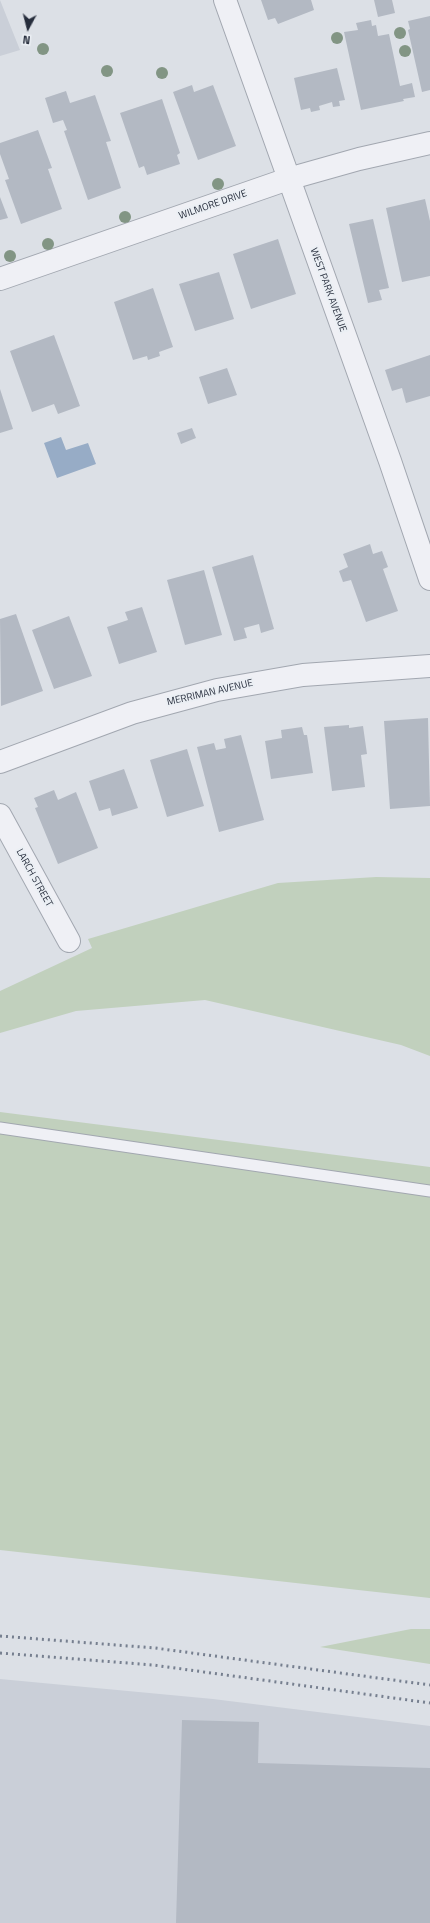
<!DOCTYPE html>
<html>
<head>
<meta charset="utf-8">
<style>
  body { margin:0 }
  #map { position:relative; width:430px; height:1923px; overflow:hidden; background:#dce0e6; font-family:"Titillium Web",sans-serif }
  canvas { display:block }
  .north { position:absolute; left:8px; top:8px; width:40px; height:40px; -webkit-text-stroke:3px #ebeff4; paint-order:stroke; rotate:187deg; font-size:11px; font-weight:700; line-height:16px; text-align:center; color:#262d3c }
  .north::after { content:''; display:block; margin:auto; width:14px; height:18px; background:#262d3c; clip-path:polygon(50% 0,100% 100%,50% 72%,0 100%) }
</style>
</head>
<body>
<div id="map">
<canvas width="430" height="1923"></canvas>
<div class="north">N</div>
</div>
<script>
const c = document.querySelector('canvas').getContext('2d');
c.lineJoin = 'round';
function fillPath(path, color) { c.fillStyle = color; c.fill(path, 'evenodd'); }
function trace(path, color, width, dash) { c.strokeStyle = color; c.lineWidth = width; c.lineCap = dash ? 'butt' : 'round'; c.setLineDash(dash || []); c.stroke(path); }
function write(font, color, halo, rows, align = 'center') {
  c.font = font + ' "Titillium Web",sans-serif'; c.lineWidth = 4; c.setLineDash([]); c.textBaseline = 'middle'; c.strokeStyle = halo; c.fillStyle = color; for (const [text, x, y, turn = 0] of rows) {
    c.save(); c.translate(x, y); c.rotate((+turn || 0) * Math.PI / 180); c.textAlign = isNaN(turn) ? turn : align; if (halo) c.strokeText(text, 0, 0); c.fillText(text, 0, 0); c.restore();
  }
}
const built = new Path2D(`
  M0 0 20 50 0 56Z
  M0 1679 213 1699 430 1726V1923H0Z`);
const green = new Path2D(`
  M376 877 430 878V1056L401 1045 205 1000 76 1011 0 1033V991L92 948 88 939 278 883Z
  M0 1112 430 1167V1598L0 1550Z
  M411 1629H430V1664L320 1647Z`);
const water = new Path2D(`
  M61 437 66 450 88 443 96 464 57 478 44 443Z`);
const building = new Path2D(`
  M261 0H311L314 10 278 24 275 18 268 20Z
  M374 0H392L395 13 378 17Z
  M430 16V90L422 92 408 30 410 29 408 21Z
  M371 20 372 26 376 25 378 36 389 34 400 86 412 83 415 97 403 99 404 101 361 110 344 32 358 30 356 23Z
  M337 68 345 100 339 101 340 106 333 107 332 102 319 106 320 110 311 112 310 108 301 110 294 78Z
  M192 85 194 92 213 85 236 146 198 160 173 92Z
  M66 91 70 103 95 95 111 141 106 142 121 188 88 200 64 131 67 130 63 120 53 123 45 98Z
  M162 99 180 153 177 155 180 164 147 175 144 166 139 168 120 113Z
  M38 130 52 168 48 169 62 209 21 224 5 180 9 179 0 154V143Z
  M0 197 8 218 0 220Z
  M425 199 430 221V276L402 282 386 208Z
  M373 219 389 288 379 290 382 300 368 303 349 224Z
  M278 239 296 294 251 309 233 254Z
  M219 272 234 319 195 331 179 284Z
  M153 288 173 347 159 352 160 356 148 360 147 356 133 360 114 302Z
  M54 335 80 406 58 414 54 404 32 412 10 351Z
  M430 355V396L406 403 402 388 392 391 385 370Z
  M227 368 237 395 208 404 199 377Z
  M0 389 13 429 0 433Z
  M192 428 196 438 181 444 177 433Z
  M370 544 373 554 382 551 388 567 383 569 398 611 366 622 351 580 343 582 339 571 348 567 343 554Z
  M253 555 274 629 261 633 259 624 244 628 247 638 234 641 212 567Z
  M204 570 222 635 185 645 167 580Z
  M142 607 157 652 119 664 107 627 128 620 125 612Z
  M16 614 43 691 1 706 0 619Z
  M69 616 92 676 54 689 32 630Z
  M428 718 430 806 390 809 384 721Z
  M349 725V728L363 726 367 754 361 755 365 787 332 791 324 727Z
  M302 727 304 735H307L313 773 271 779 265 741 282 738 281 730Z
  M241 735 264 820 219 832 197 747 214 743 216 750 226 748 224 739Z
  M187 749 204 806 167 817 150 760Z
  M124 769 138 808 112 816 110 808 99 811 89 781Z
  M54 790 58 800 76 792 98 848 58 864 35 808 38 807 34 798Z
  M182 1720 259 1722 258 1763 430 1768V1923H176Z`);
const lane = new Path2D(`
  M0 1128 430 1191`);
const street = new Path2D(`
  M225 0 390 461 430 579
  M0 279 288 179 359 159 430 143
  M0 762 132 713 217 690 303 675 430 666
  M0 815 69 941`);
const rail = new Path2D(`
  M0 1636 155 1648 430 1685
  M0 1653 153 1665 430 1703`);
const trees = [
  [400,33],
  [337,38],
  [43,49],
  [405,51],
  [107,71],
  [162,73],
  [218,184],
  [125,217],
  [48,244],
  [10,256]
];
const streetNames = [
  ["WILMORE DRIVE",213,205,-19],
  ["WEST PARK AVENUE",328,290,70],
  ["MERRIMAN AVENUE",210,693,-13],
  ["LARCH STREET",34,878,61]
];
fillPath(built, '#cacfd8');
fillPath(green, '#c1d0bd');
fillPath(water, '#97acc6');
fillPath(building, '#b3b9c3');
trace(lane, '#a2a7b0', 13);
trace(street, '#a2a7b0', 24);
trace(lane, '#eff0f5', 11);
trace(street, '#eff0f5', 22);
trace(rail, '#767f8f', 3, [2, 4]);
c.fillStyle = '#829584';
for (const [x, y] of trees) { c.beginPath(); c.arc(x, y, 6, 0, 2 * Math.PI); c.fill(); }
write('10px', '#262d3c', '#ebeff4', streetNames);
</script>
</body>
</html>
